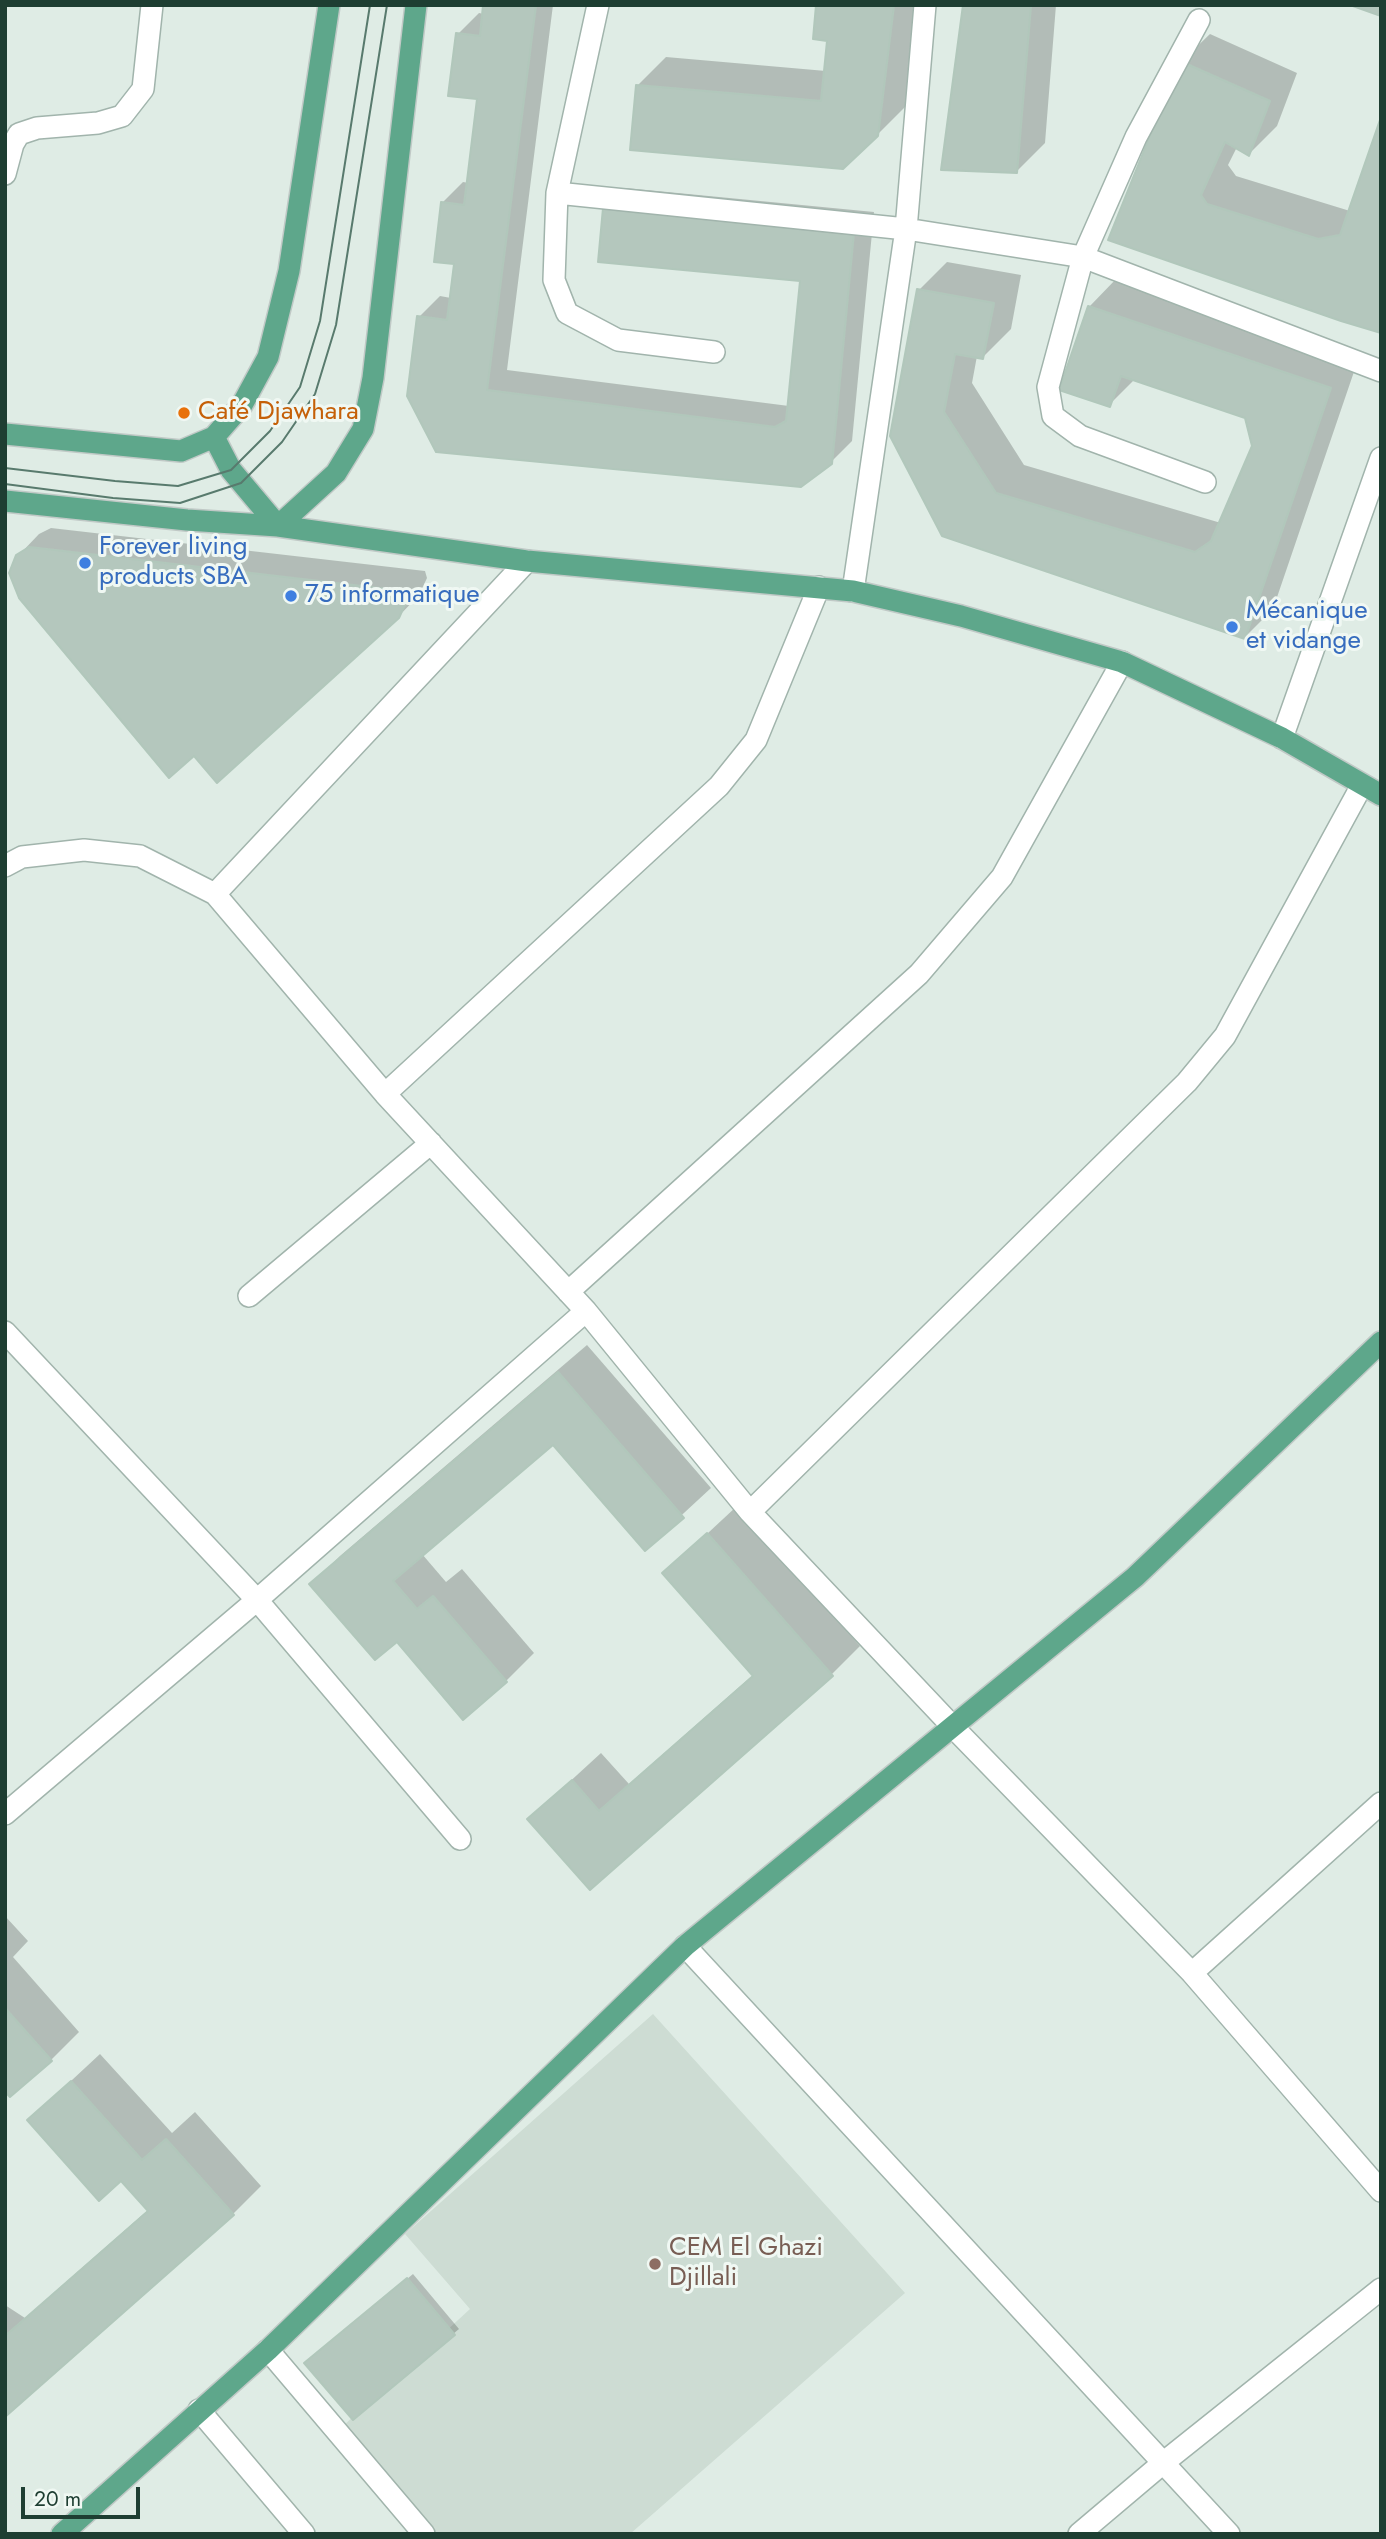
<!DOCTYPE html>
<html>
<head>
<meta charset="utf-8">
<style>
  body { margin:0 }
  #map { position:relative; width:1386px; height:2539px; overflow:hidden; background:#dfece5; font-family:Jost,sans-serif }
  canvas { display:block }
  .frame { position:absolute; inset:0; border:7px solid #1e3e32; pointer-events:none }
  .scale { position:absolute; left:21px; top:2487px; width:119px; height:32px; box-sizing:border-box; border:4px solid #1e3e32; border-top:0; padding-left:9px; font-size:21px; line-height:24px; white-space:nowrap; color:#1e3e32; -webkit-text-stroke:5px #f0f8f3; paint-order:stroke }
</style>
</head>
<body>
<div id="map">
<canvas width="1386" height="2539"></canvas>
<div class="frame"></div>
<div class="scale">20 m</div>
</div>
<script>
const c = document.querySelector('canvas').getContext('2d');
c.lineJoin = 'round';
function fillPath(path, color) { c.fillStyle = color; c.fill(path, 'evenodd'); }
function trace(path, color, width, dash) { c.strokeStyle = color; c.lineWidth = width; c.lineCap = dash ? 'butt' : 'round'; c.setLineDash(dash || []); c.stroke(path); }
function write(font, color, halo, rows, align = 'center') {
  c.font = font + ' Jost,sans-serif'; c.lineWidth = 6; c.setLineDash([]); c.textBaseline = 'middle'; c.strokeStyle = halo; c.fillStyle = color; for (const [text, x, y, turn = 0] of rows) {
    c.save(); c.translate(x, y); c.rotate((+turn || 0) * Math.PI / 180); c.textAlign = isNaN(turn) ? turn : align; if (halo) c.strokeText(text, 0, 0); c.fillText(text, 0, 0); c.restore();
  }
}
const built = new Path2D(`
  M653 2014 905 2293 630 2534H436L343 2426 470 2309 405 2234Z`);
const shadow = new Path2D(`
  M485 5H553L507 370 789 406 802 280 605 209 626 188 874 212 852 441 831 462 437 450 419 317 440 296 451 298 456 262 442 203 463 182 469 183 479 98 458 34 479 13 484 14Z
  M817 5H918L906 106 877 135 637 86 666 57 826 71 829 39Z
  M964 5H1056L1045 143 1016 172Z
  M1210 34 1297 73 1277 126 1249 154 1237 147 1228 165 1236 176 1350 211 1381 331 1110 239 1181 62Z
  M947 262 1021 275 1011 329 983 357 977 356 972 383 1024 465 1221 523 1254 447 1247 417 1135 379 1109 405 1089 307 1117 278 1358 360 1273 609 1245 637 943 535 919 290Z
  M51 528 425 571 427 578 419 595 398 617 194 753 18 556 39 534Z
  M587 1345 711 1488 645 1549 553 1442 422 1554 446 1582 462 1569 534 1653 506 1681 464 1717 397 1639 312 1584 340 1556Z
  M737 1506 860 1646 832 1674 590 1887 529 1819 601 1753 629 1784 754 1674 665 1573Z
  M5 1916 28 1941 13 1957 79 2032 51 2060 5 2089Z
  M100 2054 172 2133 195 2112 261 2186 233 2214 5 2415V2305L25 2318 148 2210 121 2179 29 2120Z
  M413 2274 459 2329 353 2418 312 2358Z`);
const building = new Path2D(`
  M483 5H536L487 390 775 427 786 421 800 281 598 262 603 208 854 232 832 464 801 487 436 452 407 396 417 316 447 320 454 264 434 262 441 202 464 205 477 99 448 96 456 33 480 36Z
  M816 5H894L878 136 843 169 630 150 636 85 821 101 827 41 813 39Z
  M963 5H1031L1017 173 941 170Z
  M1350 5H1381V16Z
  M1180 61 1270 101 1249 156 1225 142 1201 195 1207 204 1318 239 1340 235 1381 117V333L1341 321 1108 240Z
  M917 289 994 303 983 359 955 354 944 412 996 493 1195 552 1211 541 1252 446 1245 418 1121 376 1110 407 1059 390 1088 306 1331 388 1245 639 942 536 890 436Z
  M29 547 404 591 407 600 399 618 217 783 194 756 169 778 19 598 9 573 16 555Z
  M558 1372 684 1518 645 1551 553 1445 393 1581 417 1609 433 1596 507 1682 463 1720 397 1642 375 1660 309 1584Z
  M707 1533 833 1676 590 1890 527 1819 572 1780 599 1811 753 1676 662 1573Z
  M5 2008 52 2061 10 2097 5 2092Z
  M71 2081 142 2160 166 2139 234 2215 5 2417V2336L148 2211 121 2181 99 2201 27 2120Z
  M407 2278 455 2335 353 2420 304 2363Z`);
const minor = new Path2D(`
  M598 5 557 193 554 280 567 313 618 340 714 352
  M1199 20 1136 137 1083 257 1048 387 1053 416 1080 436 1205 482
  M5 174 13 144 19 134 37 128 98 123 122 116 143 89 152 5
  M557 193 906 229 1083 257 1381 371
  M853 591 906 229 925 5
  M1282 738 1381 458
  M5 866 22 857 84 850 140 856 215 894 385 1094 586 1311 750 1512 953 1727 1192 1973 1381 2191
  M215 894 527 561
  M385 1094 719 786 756 740 819 587
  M568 1292 919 974 1002 877 1122 662
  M249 1296 431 1143
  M5 1332 257 1600 460 1839
  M750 1512 1187 1082 1225 1036 1362 785
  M5 1814 257 1600 586 1311
  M685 1946 1229 2534
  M1192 1973 1381 1803
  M268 2350 424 2534
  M199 2410 304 2534
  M1079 2534 1163 2463 1381 2289`);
const major = new Path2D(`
  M5 434 181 451 214 437 242 405 268 357 289 271 329 5
  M214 437 231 470 278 526 527 561 853 591 961 616 1122 662 1282 738 1381 795
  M5 501 187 520 278 526 336 473 363 429 373 378 416 5
  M62 2534 268 2350 685 1946 1135 1577 1381 1342`);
const tram = new Path2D(`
  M5 468 115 481 178 486 231 470 270 431 300 387 320 321 370 5
  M5 484 113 498 180 503 241 483 282 442 315 394 336 325 387 5`);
const markers = [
  [184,413,7,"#e8710a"],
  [85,563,7,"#3f7fe0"],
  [291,596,7,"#3f7fe0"],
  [1232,627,7,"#3f7fe0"],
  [655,2264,7,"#8d6e63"]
];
const foodNames = [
  ["Café Djawhara",198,413]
];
const shopNames = [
  ["Forever living",99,548],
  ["products SBA",99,578],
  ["75 informatique",305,596],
  ["Mécanique",1246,612],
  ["et vidange",1246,642]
];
const educationNames = [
  ["CEM El Ghazi",669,2249],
  ["Djillali",669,2279]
];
fillPath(built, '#cddcd3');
fillPath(shadow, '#0003');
fillPath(building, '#b4c7bd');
trace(building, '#b1c7bb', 2);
trace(minor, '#a1b4ac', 24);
trace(major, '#c0c9c6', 24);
trace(minor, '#fff', 21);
trace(major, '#5ea78b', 21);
trace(tram, '#587a6d', 2);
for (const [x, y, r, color] of markers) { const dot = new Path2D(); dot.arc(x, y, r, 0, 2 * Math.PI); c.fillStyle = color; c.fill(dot); trace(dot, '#f0f8f3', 2.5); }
write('26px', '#c56008', '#f0f8f3', foodNames, 'left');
write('26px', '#366cbe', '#f0f8f3', shopNames, 'left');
write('26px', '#785e54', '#f0f8f3', educationNames, 'left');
</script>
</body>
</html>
